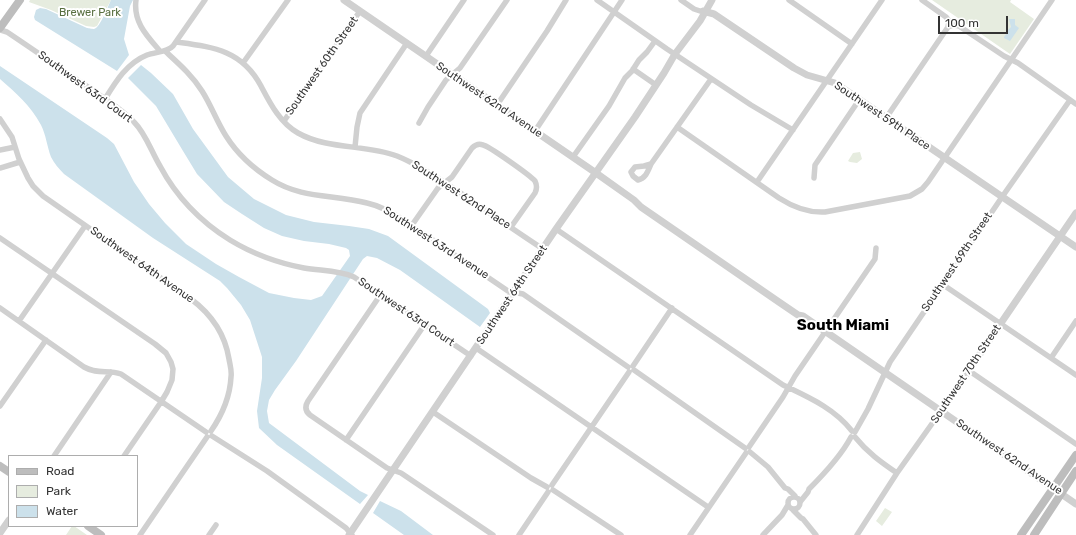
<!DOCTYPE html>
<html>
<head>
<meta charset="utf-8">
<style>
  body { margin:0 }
  #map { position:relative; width:1076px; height:535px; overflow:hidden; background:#fff; font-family:Rubik,sans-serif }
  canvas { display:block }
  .legend { position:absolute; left:8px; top:455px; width:130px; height:72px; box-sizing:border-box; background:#fff; border:1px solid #adadad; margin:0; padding:5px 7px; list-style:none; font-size:12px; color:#333 }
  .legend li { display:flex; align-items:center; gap:8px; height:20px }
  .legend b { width:20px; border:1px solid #adadad }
  .scale { position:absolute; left:938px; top:16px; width:70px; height:18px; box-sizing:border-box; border:2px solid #333; border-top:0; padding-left:5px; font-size:12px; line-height:14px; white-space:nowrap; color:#333; -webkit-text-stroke:3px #fff; paint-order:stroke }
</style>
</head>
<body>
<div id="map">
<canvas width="1076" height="535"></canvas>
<ul class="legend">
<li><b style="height:5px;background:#bdbdbd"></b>Road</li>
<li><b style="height:11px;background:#e6ecdf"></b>Park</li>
<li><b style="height:11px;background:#cce1eb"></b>Water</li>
</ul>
<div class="scale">100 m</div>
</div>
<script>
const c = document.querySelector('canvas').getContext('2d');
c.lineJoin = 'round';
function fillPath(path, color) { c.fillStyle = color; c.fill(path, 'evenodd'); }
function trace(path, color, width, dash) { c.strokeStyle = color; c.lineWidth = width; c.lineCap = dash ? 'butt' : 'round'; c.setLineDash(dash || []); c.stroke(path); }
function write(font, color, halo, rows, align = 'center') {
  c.font = font + ' Rubik,sans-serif'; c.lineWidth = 4; c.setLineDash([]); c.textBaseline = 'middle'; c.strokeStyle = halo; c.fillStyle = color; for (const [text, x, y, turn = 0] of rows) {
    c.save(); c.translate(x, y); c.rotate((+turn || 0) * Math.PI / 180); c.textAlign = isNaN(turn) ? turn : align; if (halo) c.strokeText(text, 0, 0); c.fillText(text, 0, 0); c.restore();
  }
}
const green = new Path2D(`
  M30 0H111L97 26 94 27 86 26 51 10 29 2Z
  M932 0H1011L1010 2 1034 19 1010 54Z
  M860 152 862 159 857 163 850 162 848 161 853 153Z
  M885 508 892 512 882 526 876 521Z
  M72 526H74L87 535H66Z`);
const water = new Path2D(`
  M111 0H133L130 6 124 39 129 55 117 71 35 20 34 17 36 10 40 8 46 9 87 28C88 28 92 29 94 29 100 28 108 6 111 0Z
  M1009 19H1015V25L1019 28 1010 41 1004 38V37L1007 33 1008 30 1011 27Z
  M141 65 151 73 173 94 193 129 228 177 254 199 286 215 314 222 349 226 369 229 388 236 488 309 490 313 480 327 400 270 377 258 367 256 363 259 296 361 275 390 269 400 267 411 269 423 360 491 368 495 360 504 277 445 259 428 257 411 262 378V357L250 320 241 305 227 288 220 281 153 238 64 174C59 169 54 163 51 157 47 146 46 135 41 125 30 105 16 93 0 79V66L107 138 114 144 134 182 149 204 165 223 186 244 216 264 239 277 269 293 294 298 311 300 322 296 350 256 349 250 346 248 329 244 304 241 282 236 264 228 242 214 224 202 197 174 183 151 156 106 128 78Z
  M380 501 401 511 433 535H404L373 513Z`);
const minor = new Path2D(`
  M136 0C133 22 147 36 160 51
  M597 0 667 49 751 105 793 130
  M681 0 694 9 700 11
  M789 0 852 44
  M948 27 954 25 959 26 1004 56 1018 63 1076 104
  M0 30 7 32C34 50 61 69 88 87 103 98 121 108 134 122 146 134 151 151 160 166 176 196 201 222 230 240 253 254 278 263 304 268 321 271 338 270 354 277L471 356
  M177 42C213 47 242 50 261 86 270 103 280 123 298 133 328 150 365 144 397 156 422 166 443 182 465 196 491 214 517 232 543 249
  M165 51C178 63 192 75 202 91 211 105 217 122 226 136 238 155 254 169 272 180 302 199 334 194 367 203 381 206 393 213 405 221L508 291 523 294 628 367
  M426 56 464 0
  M243 63 288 0
  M633 69 656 85
  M105 99C116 81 127 63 147 55 155 52 168 52 173 46L205 0
  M497 105 547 31 566 0
  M886 118 948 27 949 21 946 17 922 0
  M0 119 12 137 19 159 28 178 33 186 43 196 191 299C211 314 225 334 229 359 230 365 232 371 231 377 230 397 222 415 211 431
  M284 121 360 11
  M419 123 428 107 446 80 460 68 507 0
  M677 127 779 198C793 207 808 213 825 212L910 196 922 189 928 182 1052 0
  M535 131 622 0
  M355 147 357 127 360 113 407 43
  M0 150 15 147
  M573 157 609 106 625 78 632 71 639 60 647 52 655 41
  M651 164 644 166 635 167 631 172 633 176 638 180C646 178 648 171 651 164L711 79
  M0 168 20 162
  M814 178 815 165 859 100
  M757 182 882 0
  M412 225 438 188 452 177 472 148C475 145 478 143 483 145 489 146 531 176 535 181 537 185 537 189 535 193L511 227
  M556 229 783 385C808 397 834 408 852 431
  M0 238 155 344 166 353 171 362 173 369 172 380 167 392 161 402 124 456
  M942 284 1076 375
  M381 294 308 401C305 406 305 411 310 415L387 468 401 473 493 535
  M0 308 84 367C98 375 108 369 121 374L206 432
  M19 321 85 226
  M476 348 708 507
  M1051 358 1076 321
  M633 366 672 308
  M634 370 745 448
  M968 370 1076 444
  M0 406 46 340
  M433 412 531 478 547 487
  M855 432 868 409 890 362 1002 197 1070 100
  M212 436 267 471 346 528 352 535
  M855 437C867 452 881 462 897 473
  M346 440 425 324
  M749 447 783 397 795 376 875 259 876 248
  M750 452 768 467 785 488 788 489 795 496
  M54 456 111 372
  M552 485 629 372
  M553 490 621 535
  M788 503a6 6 0 1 1 12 0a6 6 0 1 1-12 0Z
  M800 502 808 492 809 489C825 473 841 456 851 437
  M793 510 801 518 803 519 816 535
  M140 535 207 437
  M209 535 216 525
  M519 535 548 492
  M690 535 746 453
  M763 535 782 515 788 505
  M857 535 897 473 941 411`);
const tertiary = new Path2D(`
  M344 0 596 173 634 200 641 207 776 300 798 315 803 316 1076 504
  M703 11 714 14 794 68 807 75 835 83 1076 247
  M941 411 1076 213
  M0 533 9 520
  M349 535 556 229 635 117 664 73 675 54 700 21 712 0`);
const secondary = new Path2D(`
  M0 28 20 0
  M0 466 9 472
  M88 526 101 535
  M1021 535 1076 455
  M1034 535 1076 471`);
const parkNames = [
  ["Brewer Park",90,13]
];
const streetNames = [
  ["Southwest 60th Street",322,66,-55],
  ["Southwest 63rd Court",85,87,36],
  ["Southwest 62nd Avenue",489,100,34],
  ["Southwest 59th Place",882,116,34],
  ["Southwest 62nd Place",461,195,33],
  ["Southwest 63rd Avenue",436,243,33],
  ["Southwest 69th Street",957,262,-56],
  ["Southwest 64th Avenue",142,265,35],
  ["Southwest 64th Street",512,295,-56],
  ["Southwest 63rd Court",406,312,34],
  ["Southwest 70th Street",966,374,-56],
  ["Southwest 62nd Avenue",1009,457,34]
];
const districtNames = [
  ["South Miami",843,326]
];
fillPath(green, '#e6ecdf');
fillPath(water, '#cce1eb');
trace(minor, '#d0d0d0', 5.5);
trace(tertiary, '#d0d0d0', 7);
trace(secondary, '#bdbdbd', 8);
write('11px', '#586f40', '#fff', parkNames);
write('11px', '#333', '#fff', streetNames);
write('bold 15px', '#000', '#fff', districtNames);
</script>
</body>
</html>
